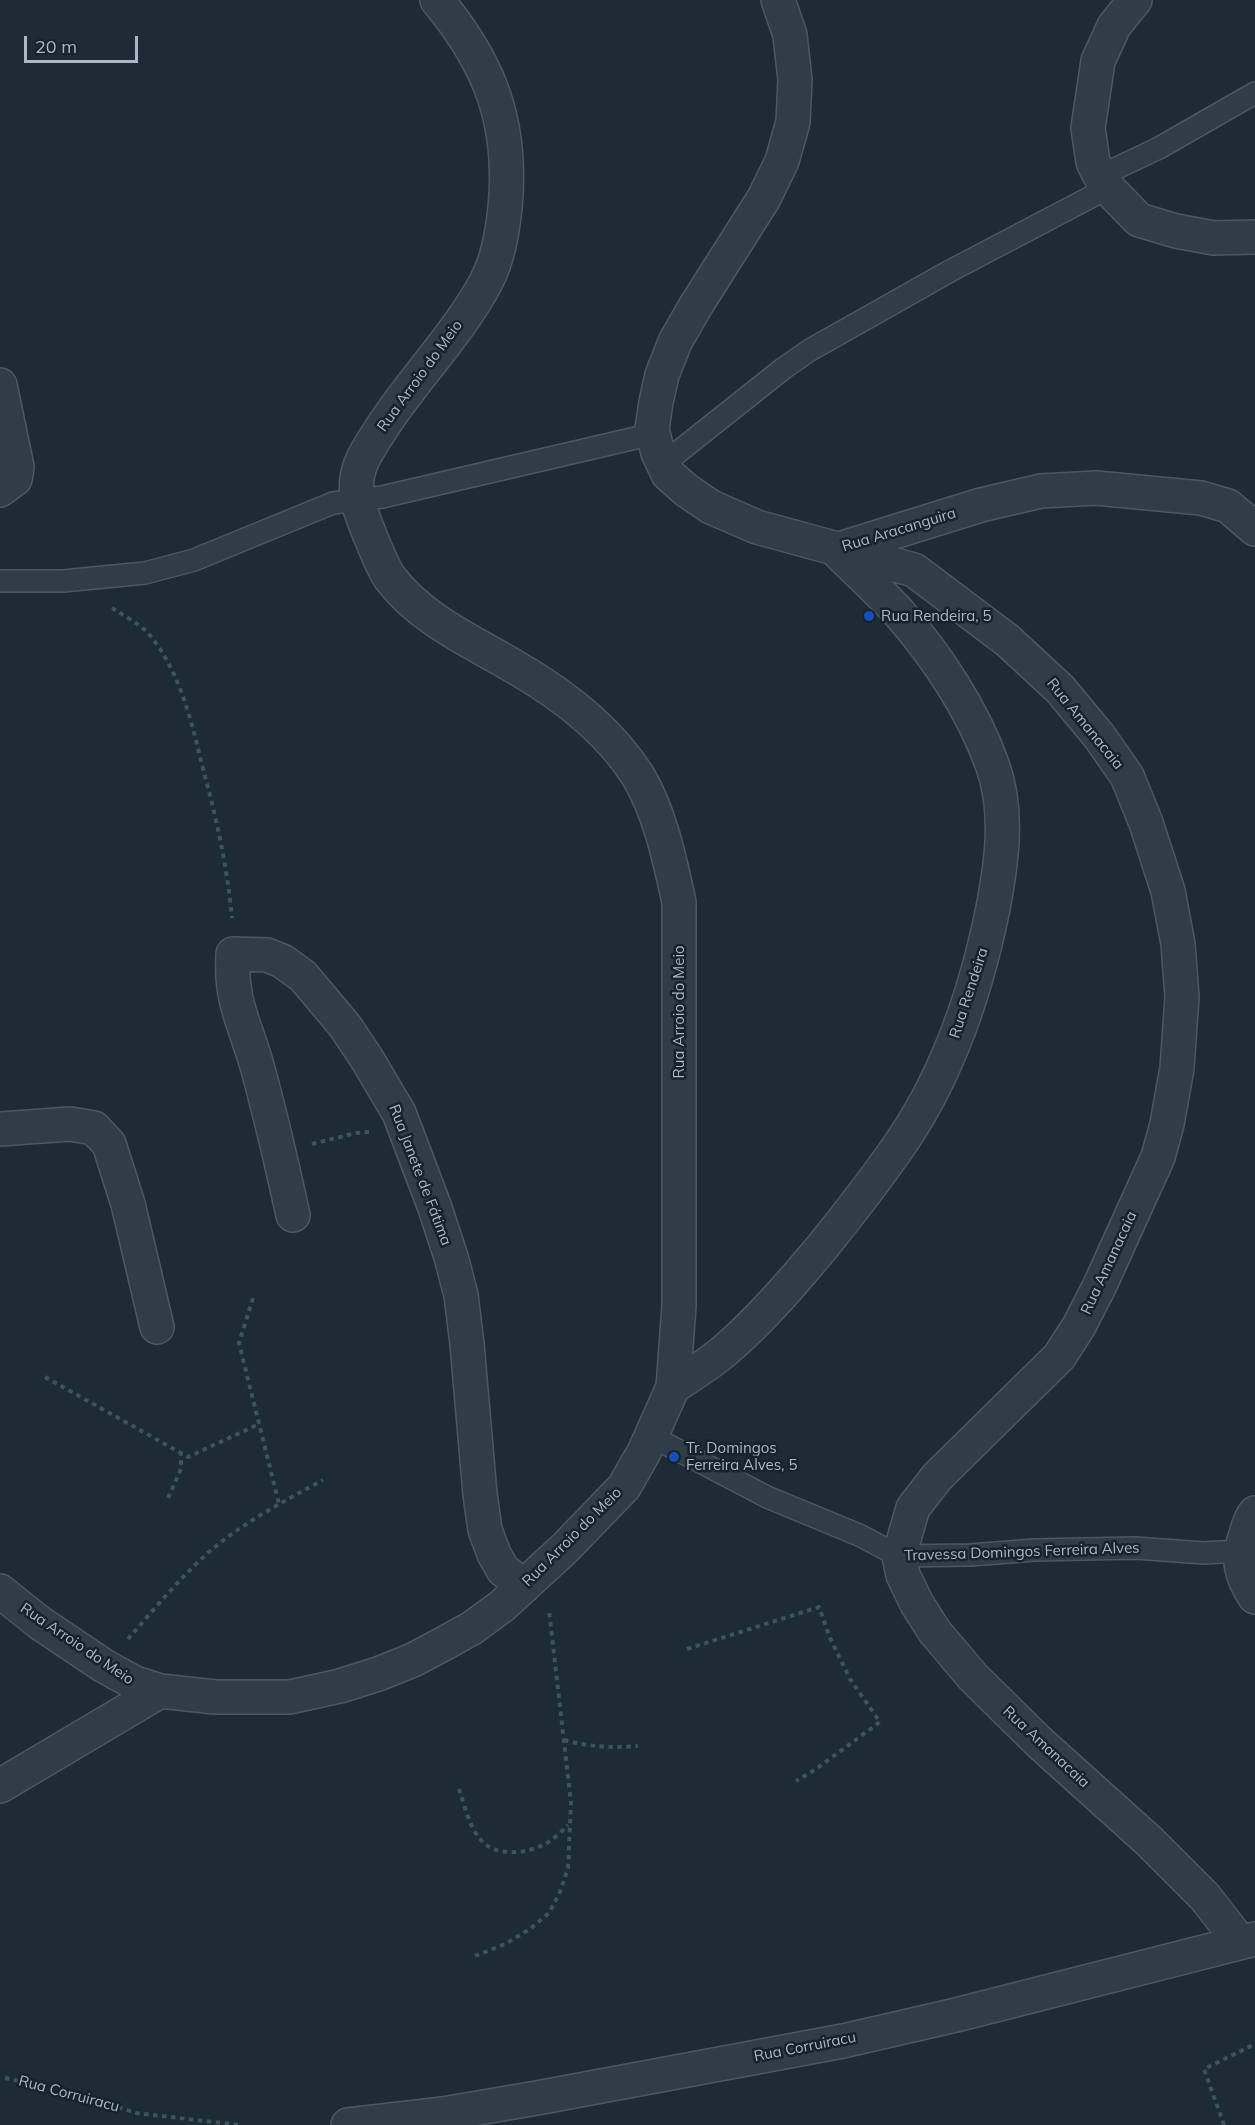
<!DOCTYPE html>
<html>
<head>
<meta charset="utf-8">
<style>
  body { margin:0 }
  #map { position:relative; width:1255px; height:2125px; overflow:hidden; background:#1d2b37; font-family:Mulish,sans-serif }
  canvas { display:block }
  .scale { position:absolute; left:24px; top:36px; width:114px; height:27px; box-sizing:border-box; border:3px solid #aab8c5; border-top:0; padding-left:8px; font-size:18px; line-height:21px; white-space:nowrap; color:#aab8c5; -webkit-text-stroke:4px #16222c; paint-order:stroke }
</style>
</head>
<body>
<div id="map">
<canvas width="1255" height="2125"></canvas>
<div class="scale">20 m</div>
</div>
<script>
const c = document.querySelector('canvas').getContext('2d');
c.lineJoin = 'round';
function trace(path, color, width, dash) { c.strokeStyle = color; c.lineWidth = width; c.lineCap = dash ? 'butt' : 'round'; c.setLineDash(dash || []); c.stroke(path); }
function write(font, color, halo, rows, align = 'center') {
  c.font = font + ' Mulish,sans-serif'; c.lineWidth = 5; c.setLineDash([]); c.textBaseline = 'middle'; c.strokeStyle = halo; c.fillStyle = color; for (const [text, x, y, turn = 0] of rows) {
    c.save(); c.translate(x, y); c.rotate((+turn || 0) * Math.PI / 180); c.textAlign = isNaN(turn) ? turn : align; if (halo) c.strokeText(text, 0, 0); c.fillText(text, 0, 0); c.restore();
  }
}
const path = new Path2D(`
  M112 608C123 615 136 622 146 631 179 667 191 720 202 765 216 816 227 865 232 918
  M312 1144 356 1133 369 1132
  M253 1298 239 1343 279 1504
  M45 1377 188 1457 259 1424
  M168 1498 181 1469V1454
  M128 1639C157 1606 186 1570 221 1542 252 1518 288 1499 323 1480
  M687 1649 819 1607 830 1638 850 1679 880 1722 816 1769 796 1781
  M564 1740C589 1747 612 1748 638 1746
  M459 1789C465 1806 469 1827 481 1840 495 1857 525 1854 543 1845 552 1841 561 1832 568 1825
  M475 1956 505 1944 530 1929 549 1913 560 1892 568 1868 571 1803 549 1610
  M5 2078 79 2094 136 2113 239 2125
  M1224 2125 1204 2069 1255 2044`);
const service = new Path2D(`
  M1100 176 1159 148 1255 93
  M663 464 784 368 810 350 950 271 1108 188
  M0 581H63L145 573 194 560 333 503 382 497 653 434
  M651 1436 767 1497 859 1535 899 1556 970 1555 1035 1550 1135 1548 1204 1553 1240 1551`);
const minor = new Path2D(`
  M778 0 790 35 795 80 793 122 782 161 764 198 695 307 675 342 662 375 656 402 652 429 658 453 668 474 686 490 711 507 757 527 914 570 1007 640 1060 689 1099 736 1127 776 1146 823 1168 891 1178 944 1182 997 1177 1068 1167 1124 1158 1157 1100 1285 1079 1326 1059 1357 937 1477 913 1508 899 1556 903 1575 917 1604 935 1632 973 1677 1039 1742 1149 1841 1205 1897 1240 1942
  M0 385 17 467 15 479 0 490
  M836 550 981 505 1041 491 1096 488 1201 498 1228 506 1255 529
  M0 1129 70 1124 94 1128 109 1144 128 1204 157 1327
  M293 1215C282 1165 271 1116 257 1066 245 1023 230 1002 233 954L267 955 282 961 303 976 345 1026 367 1059 399 1113 435 1208 451 1257 461 1295 467 1344 480 1494 485 1530 494 1554 503 1570 524 1586
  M673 1387C692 1374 713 1362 730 1346 764 1316 794 1281 823 1246 848 1215 873 1183 896 1150 946 1080 976 992 993 908 1002 861 1009 810 992 764 973 711 937 656 900 614 880 592 857 571 836 550
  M1255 1513C1250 1519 1248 1527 1246 1534 1237 1559 1240 1575 1255 1597
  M0 1591 40 1623 104 1666 135 1683 160 1691 215 1697H290L340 1686 378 1674 413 1660 445 1643 472 1628 502 1606 564 1549 624 1487 644 1452 673 1387 679 1306V902C670 861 660 812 638 776 609 730 562 694 515 667 471 641 422 620 390 578 381 565 362 517 358 502 351 470 367 451 383 426 415 377 458 334 486 282 498 259 502 234 505 208 513 124 491 65 437 0
  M0 1786 160 1691
  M348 2125 443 2114 537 2098 843 2041 956 2015 1255 1939`);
const tertiary = new Path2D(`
  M1135 0 1114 26 1098 61 1088 128 1093 162 1100 176 1108 188 1139 220 1176 231 1214 238 1255 237`);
const markers = [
  [869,616,6,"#1a4fb4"],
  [674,1457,6,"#1a4fb4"]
];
const streetNames = [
  ["Rua Arroio do Meio",420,376,-54],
  ["Rua Aracanguira",899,530,-17],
  ["Rua Amanacaia",1085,724,51],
  ["Rua Rendeira",969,993,-72],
  ["Rua Arroio do Meio",679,1012,-90],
  ["Rua Janete de Fátima",420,1175,69],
  ["Rua Amanacaia",1109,1263,-65],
  ["Rua Arroio do Meio",572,1537,-45],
  ["Travessa Domingos Ferreira Alves",1022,1552,-2],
  ["Rua Arroio do Meio",77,1644,34],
  ["Rua Amanacaia",1046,1747,43],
  ["Rua Corruiracu",805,2047,-11],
  ["Rua Corruiracu",69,2094,15]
];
const poiNames = [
  ["Rua Rendeira, 5",881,616],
  ["Tr. Domingos",686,1448],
  ["Ferreira Alves, 5",686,1465]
];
trace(service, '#4b5863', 24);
trace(minor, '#4b5863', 36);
trace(tertiary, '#4b5863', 36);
trace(path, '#3c5555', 4, [4.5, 4.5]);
trace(service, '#303d48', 21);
trace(minor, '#303d48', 33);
trace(tertiary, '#303d48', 33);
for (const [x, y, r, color] of markers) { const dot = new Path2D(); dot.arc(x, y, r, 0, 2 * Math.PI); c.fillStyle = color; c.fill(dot); trace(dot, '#16222c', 2); }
write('15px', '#aab8c5', '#16222c', streetNames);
write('15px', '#aab8c5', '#16222c', poiNames, 'left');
</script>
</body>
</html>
